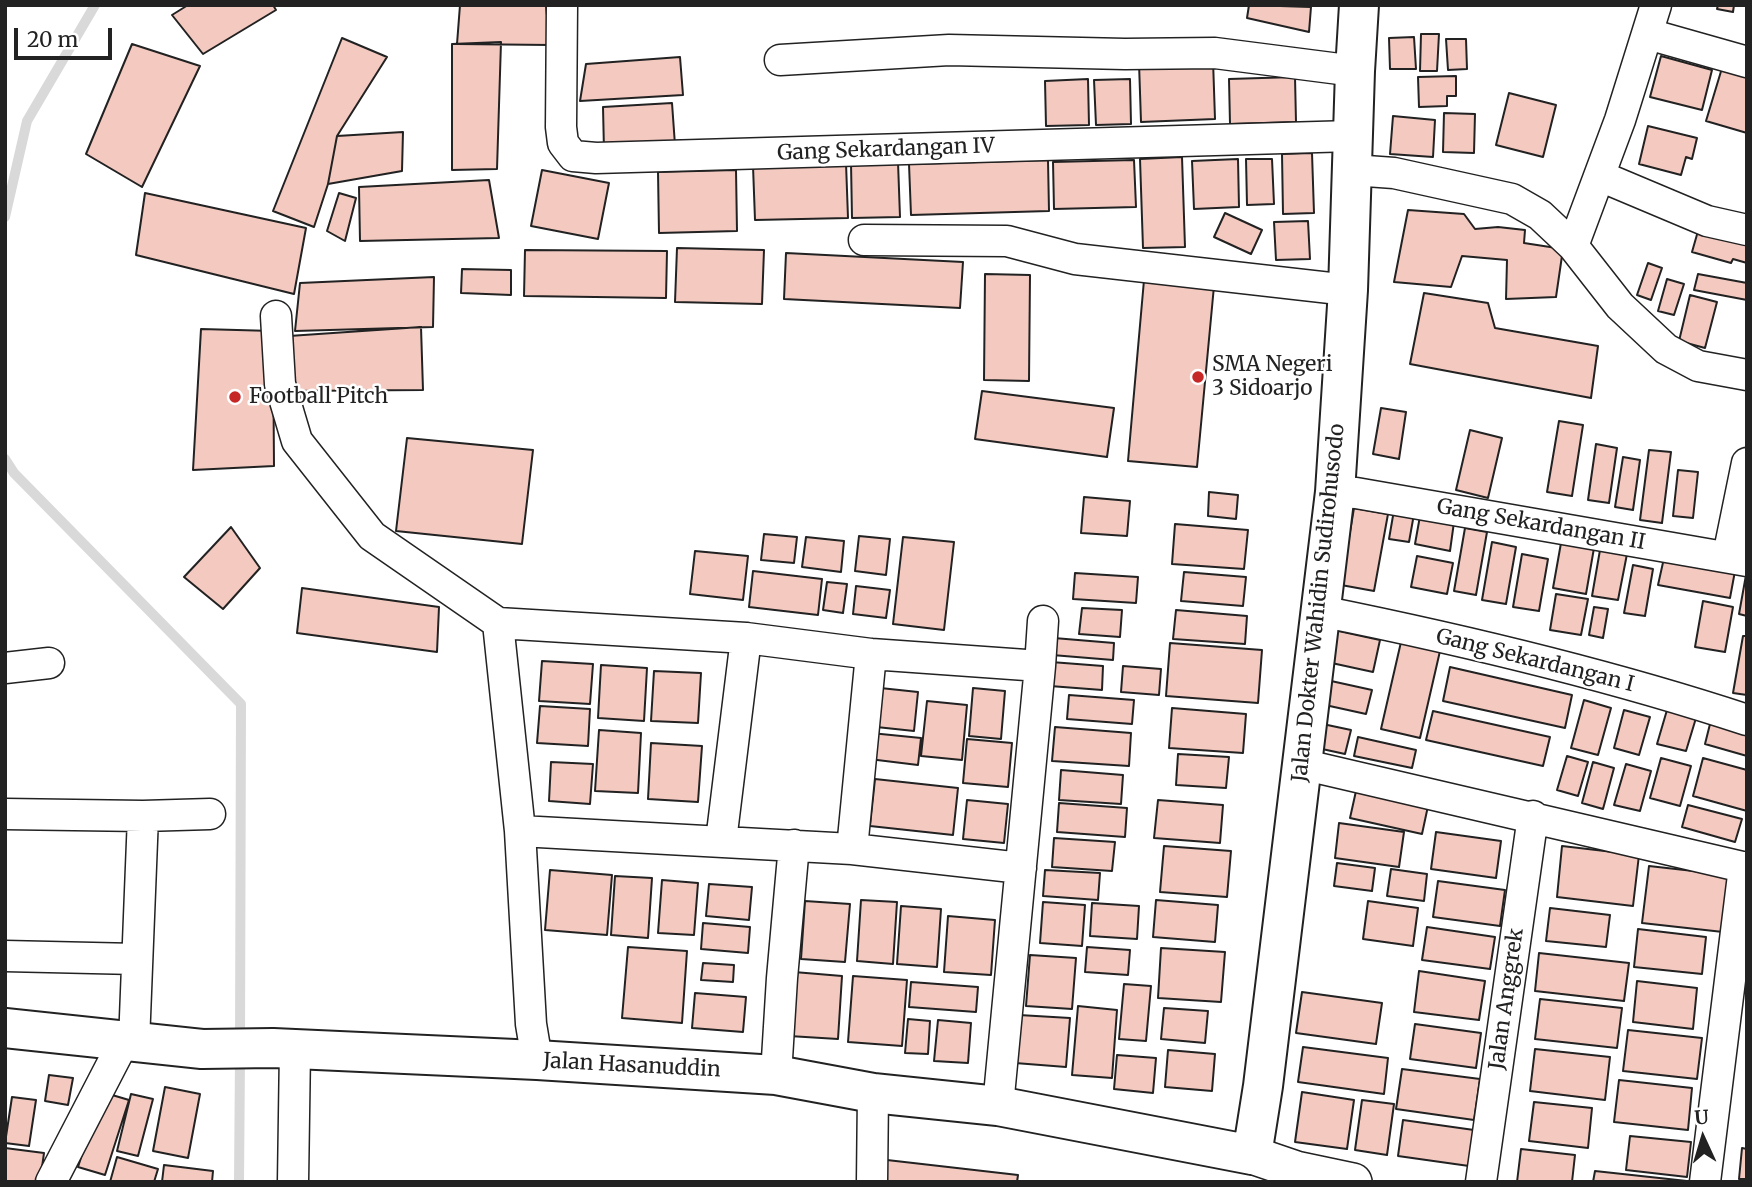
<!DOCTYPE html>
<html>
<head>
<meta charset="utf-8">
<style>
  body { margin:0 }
  #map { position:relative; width:1752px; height:1187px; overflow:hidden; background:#fff; font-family:Merriweather,serif }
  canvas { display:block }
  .frame { position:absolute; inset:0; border:7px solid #222; pointer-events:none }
  .north { position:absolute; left:1668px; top:1103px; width:70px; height:70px; -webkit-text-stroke:5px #fff; paint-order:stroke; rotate:356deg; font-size:19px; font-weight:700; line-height:28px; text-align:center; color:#222 }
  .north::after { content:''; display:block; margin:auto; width:24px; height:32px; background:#222; clip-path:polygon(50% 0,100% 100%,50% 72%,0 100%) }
  .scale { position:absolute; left:14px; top:28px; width:98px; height:32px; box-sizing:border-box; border:4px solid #222; border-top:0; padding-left:9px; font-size:21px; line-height:24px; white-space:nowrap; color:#222; -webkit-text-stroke:5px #fff; paint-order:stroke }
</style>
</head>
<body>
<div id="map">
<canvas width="1752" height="1187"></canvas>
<div class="frame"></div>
<div class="north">U</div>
<div class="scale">20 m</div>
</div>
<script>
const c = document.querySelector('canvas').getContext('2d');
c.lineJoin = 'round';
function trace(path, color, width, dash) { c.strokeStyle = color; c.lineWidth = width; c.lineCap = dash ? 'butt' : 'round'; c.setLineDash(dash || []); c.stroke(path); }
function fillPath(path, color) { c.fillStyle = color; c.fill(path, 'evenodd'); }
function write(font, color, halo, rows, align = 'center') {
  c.font = font + ' Merriweather,serif'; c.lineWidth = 5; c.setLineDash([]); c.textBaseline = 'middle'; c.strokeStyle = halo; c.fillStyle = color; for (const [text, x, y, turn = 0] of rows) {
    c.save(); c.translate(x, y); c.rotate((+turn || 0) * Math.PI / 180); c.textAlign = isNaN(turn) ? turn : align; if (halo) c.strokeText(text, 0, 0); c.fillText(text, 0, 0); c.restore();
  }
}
const stream = new Path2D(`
  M5 217 27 121 95 5
  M5 459 14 473 241 704 240 1042
  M239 1182 240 1057`);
const building = new Path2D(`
  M188 5H273L276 10 203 54 172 15Z
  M460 5 546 6 550 45 457 44Z
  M1249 5 1311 7 1309 32 1247 18Z
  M1718 5H1734L1733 12 1717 9Z
  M1421 34H1439L1437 71H1420Z
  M1414 37 1416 69H1390L1389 38Z
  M342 38 387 57 337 136 328 184 314 227 273 211Z
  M1446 39H1466L1467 69 1448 70Z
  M501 42 497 169 452 170V44Z
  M132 44 200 66 142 187 86 154Z
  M1661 56 1712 70 1702 110 1650 97Z
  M680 57 683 95 580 101 586 64Z
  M1213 60 1215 119 1141 122 1139 63Z
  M1722 68 1747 75V133L1706 121Z
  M1456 76V96H1447V106L1419 107 1418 77Z
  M1295 77 1296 122 1230 124 1229 79Z
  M1088 79 1089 125 1046 126 1045 81Z
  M1130 79 1131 124 1096 125 1094 80Z
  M1509 93 1556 105 1543 157 1496 145Z
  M672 103 675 145 604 151 603 107Z
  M1444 113 1475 114 1474 153 1443 152Z
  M1393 116 1435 120 1433 157 1390 154Z
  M1648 126 1697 138 1692 159 1686 157 1681 175 1639 164Z
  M403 132 402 171 328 184 337 136Z
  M1312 153 1314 213 1283 214 1282 154Z
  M1182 157 1185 247 1143 248 1140 159Z
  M1238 159 1239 207 1194 209 1192 161Z
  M1246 159H1272L1274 204 1247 205Z
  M1048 160 1049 211 911 215 909 164Z
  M1134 160 1136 207 1054 209 1053 162Z
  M898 162 900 217 852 218 851 163Z
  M846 163 848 218 755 220 753 166Z
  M542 170 609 183 598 239 531 226Z
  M736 170 737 231 659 233 658 172Z
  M489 180 499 238 360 241 359 187Z
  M145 193 306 228 294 294 136 255Z
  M339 193 356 198 345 241 327 231Z
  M1408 210 1464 214 1475 229 1498 227 1525 230 1524 243 1563 249 1556 297 1506 299 1507 260 1462 256 1451 287 1394 282Z
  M1225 213 1262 230 1251 254 1214 237Z
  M1308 221 1310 259 1276 260 1274 222Z
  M1698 231 1747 244V263L1733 259 1731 263 1692 252Z
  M677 248 764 250 762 304 675 302Z
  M525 250 667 251 666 298 524 296Z
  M786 253 963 262 960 308 784 299Z
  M1648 263 1662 268 1651 300 1637 295Z
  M462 269 511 270V295L461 293Z
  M985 274 1030 275 1029 381 984 380Z
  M1698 274 1747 283V300L1694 290Z
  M434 277 433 327 295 331 300 283Z
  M1667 279 1684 284 1674 315 1658 311Z
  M1144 280 1214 286 1197 467 1128 461Z
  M1424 293 1488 303 1495 328 1598 346 1591 398 1410 364Z
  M1690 295 1717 302 1705 348 1679 341Z
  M421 327 423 390 288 391 289 336Z
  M201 329 273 331 274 466 193 470Z
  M982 391 1114 408 1107 457 975 439Z
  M1381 408 1406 412 1399 459 1373 454Z
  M1559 421 1583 425 1572 496 1547 492Z
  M1470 430 1502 438 1488 498 1456 490Z
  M407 438 533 450 522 544 396 531Z
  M1596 444 1617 448 1609 503 1588 500Z
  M1649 450 1671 452 1662 523 1640 520Z
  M1623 457 1640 460 1633 510 1615 507Z
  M1678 470 1698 472 1693 518 1673 516Z
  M1209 492 1238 495 1236 519 1208 516Z
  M1084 497 1130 501 1127 536 1081 533Z
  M1354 508 1388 514 1374 591 1341 585Z
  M1394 510 1414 514 1409 542 1389 539Z
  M1420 516 1454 522 1450 551 1415 544Z
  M1175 524 1248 530 1244 569 1172 564Z
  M231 527 260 568 223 609 184 577Z
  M1465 528 1487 532 1476 595 1454 591Z
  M764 534 797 537 794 563 761 560Z
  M859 536 890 539 886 575 855 571Z
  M806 537 844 541 841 572 802 567Z
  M903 537 954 542 944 630 893 624Z
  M1492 542 1516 547 1506 604 1482 600Z
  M1561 543 1594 548 1586 594 1553 588Z
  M1600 550 1627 554 1618 600 1592 596Z
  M695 551 748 556 743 600 690 594Z
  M1522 554 1548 559 1539 611 1513 607Z
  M1417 556 1453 563 1447 594 1411 587Z
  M1664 558 1735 571 1730 598 1658 585Z
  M1633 565 1653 569 1645 616 1624 613Z
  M753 571 822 579 818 615 749 607Z
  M1184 572 1246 577 1243 606 1181 601Z
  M1075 573 1138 577 1136 603 1073 599Z
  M1746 575H1747V616L1739 614Z
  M827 582 847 584 843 613 823 610Z
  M856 586 890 590 886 618 853 614Z
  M302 588 439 607 437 652 297 633Z
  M1556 594 1588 599 1581 635 1550 630Z
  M1703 601 1733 607 1725 652 1695 647Z
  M1594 607 1608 609 1603 638 1589 635Z
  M1082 608 1122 610 1120 637 1079 634Z
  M1176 610 1247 616 1245 644 1173 639Z
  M1334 630 1380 640 1373 672 1327 662Z
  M1743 636H1747V695L1733 693Z
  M1054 638 1114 643 1113 660 1052 655Z
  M1401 642 1440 651 1420 738 1381 729Z
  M1170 643 1262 650 1258 703 1166 696Z
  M542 661 593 664 590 704 539 701Z
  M1051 662 1103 666 1102 690 1050 686Z
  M601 665 647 668 644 721 598 718Z
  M1123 666 1161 669 1159 695 1121 692Z
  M1450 667 1572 695 1565 728 1443 701Z
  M654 671 701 673 698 723 651 721Z
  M1322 679 1372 690 1366 714 1316 703Z
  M871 687 918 692 914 731 867 726Z
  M973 688 1005 691 1001 739 969 736Z
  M1069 695 1134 700 1132 724 1067 719Z
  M1584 700 1611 708 1598 755 1571 748Z
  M927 701 967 705 962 760 921 756Z
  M540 706 590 709 588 746 537 743Z
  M1172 708 1246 714 1243 753 1169 748Z
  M1624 710 1650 717 1639 755 1614 748Z
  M1667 710 1696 718 1686 751 1657 744Z
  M1433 711 1550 737 1543 766 1426 740Z
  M1318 723 1351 730 1345 754 1313 747Z
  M1710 724 1747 734V756L1705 744Z
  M1055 727 1131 733 1129 766 1052 761Z
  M599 730 641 733 638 793 595 791Z
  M871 733 921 738 918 765 869 759Z
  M1358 737 1416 750 1412 768 1354 756Z
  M967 739 1012 743 1008 787 963 783Z
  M651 743 702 746 698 802 648 799Z
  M1178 754 1229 757 1226 788 1176 785Z
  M1567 756 1588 762 1578 796 1557 790Z
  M1661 758 1691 766 1680 806 1650 798Z
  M1703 758 1747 770V811L1693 796Z
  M551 762 593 764 590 804 549 801Z
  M1593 762 1614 768 1603 809 1582 803Z
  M1626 764 1651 771 1640 811 1614 805Z
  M1061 770 1123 775 1121 804 1059 800Z
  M875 779 958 788 953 835 870 826Z
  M1356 791 1428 806 1422 834 1350 818Z
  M967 800 1008 804 1004 843 963 839Z
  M1158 800 1223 805 1220 843 1154 838Z
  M1059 803 1127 808 1125 837 1057 832Z
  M1688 805 1742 819 1735 842 1682 827Z
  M1339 823 1404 832 1399 867 1335 858Z
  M1436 832 1501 841 1496 878 1431 869Z
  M1054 838 1115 842 1112 871 1052 867Z
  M1164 846 1231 851 1227 897 1160 892Z
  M1562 846 1639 855 1633 906 1557 897Z
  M1337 863 1375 868 1372 891 1334 886Z
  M1649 866 1729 875 1723 932 1642 923Z
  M1391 869 1427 874 1424 901 1387 896Z
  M550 870 612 875 607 935 545 930Z
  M1045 870 1100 873 1098 900 1043 896Z
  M615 876 652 878 648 938 611 935Z
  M662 880 698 883 694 935 658 933Z
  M1438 881 1505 890 1500 926 1433 917Z
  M709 884 752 887 749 920 706 916Z
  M861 900 897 902 893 964 857 961Z
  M1156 900 1218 905 1215 942 1153 937Z
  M805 901 850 904 845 962 801 959Z
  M1368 901 1418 908 1413 946 1363 939Z
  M1043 902 1085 905 1082 946 1040 943Z
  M1092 903 1139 906 1137 939 1090 936Z
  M901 906 941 909 937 967 897 964Z
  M1550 908 1610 915 1606 947 1546 941Z
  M948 916 995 920 991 975 944 972Z
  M703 923 750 927 748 953 701 949Z
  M1427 927 1495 937 1490 969 1422 960Z
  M1638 929 1706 937 1702 974 1634 967Z
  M628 947 687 951 682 1023 622 1018Z
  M1087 947 1130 950 1128 975 1085 972Z
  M1161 948 1225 952 1221 1002 1158 998Z
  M1539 953 1629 963 1624 1001 1535 991Z
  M1030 955 1076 958 1072 1009 1026 1006Z
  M703 963 734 965 733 982 701 980Z
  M1419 971 1485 981 1479 1020 1414 1012Z
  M794 972 842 976 838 1039 789 1036Z
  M853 976 907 980 902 1046 848 1042Z
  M1637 981 1697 988 1693 1029 1633 1022Z
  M911 982 978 987 976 1012 909 1007Z
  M1124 984 1151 986 1146 1041 1119 1039Z
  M1302 992 1382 1003 1376 1044 1296 1033Z
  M695 993 746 997 743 1032 692 1028Z
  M1540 999 1622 1008 1617 1048 1535 1039Z
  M1078 1006 1117 1010 1112 1078 1072 1075Z
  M1164 1008 1208 1011 1205 1043 1161 1039Z
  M1019 1015 1070 1018 1066 1067 1015 1063Z
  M908 1019 930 1021 928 1054 905 1053Z
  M938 1020 971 1023 968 1063 934 1061Z
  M1415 1024 1481 1033 1476 1068 1410 1059Z
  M1628 1030 1702 1038 1697 1079 1623 1071Z
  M1303 1047 1388 1058 1384 1094 1298 1082Z
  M1535 1049 1610 1057 1605 1100 1530 1091Z
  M1168 1050 1215 1054 1212 1091 1165 1087Z
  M1117 1055 1156 1058 1153 1093 1114 1089Z
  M1402 1069 1480 1079 1474 1120 1396 1109Z
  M49 1075 73 1078 68 1105 45 1101Z
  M1619 1080 1692 1088 1688 1130 1614 1122Z
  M165 1087 200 1094 188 1158 153 1151Z
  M102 1092 129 1100 105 1175 78 1167Z
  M1302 1092 1354 1100 1347 1149 1295 1142Z
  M131 1094 153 1099 138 1156 117 1151Z
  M12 1097 36 1100 29 1146 5 1143Z
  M1362 1100 1394 1104 1387 1155 1355 1150Z
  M1534 1102 1592 1108 1588 1148 1529 1141Z
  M1403 1120 1474 1130 1469 1166 1398 1156Z
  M1630 1136 1691 1142 1687 1177 1626 1170Z
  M5 1148 44 1153 40 1182H5Z
  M1742 1148 1747 1149V1179H1739Z
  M1521 1149 1575 1155 1572 1182H1517Z
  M117 1157 158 1169 154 1182H110Z
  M887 1160 1018 1175 1017 1182H884Z
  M164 1165 213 1171 212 1182H162Z
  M1595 1171 1696 1182H1593Z`);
const minor = new Path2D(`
  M562 5 561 127 563 143 573 156 596 158 1352 136
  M1648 34 1747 62
  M780 60 949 50 1125 54 1215 53 1355 71
  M1352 170 1394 173 1512 199 1540 215 1573 246 1620 306 1666 349 1698 366 1747 375
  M1600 176 1707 221 1747 230
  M864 240 1007 241 1075 259 1348 290
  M1573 246 1620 120 1656 5
  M276 316 280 384 297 441 372 536 498 623 746 638 871 654 1040 666
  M1335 492 1356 493 1747 561
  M1728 556 1747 463
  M1320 611C1464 640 1607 674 1747 720
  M498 623 520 831 531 1024 537 1060
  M5 668 49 663
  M1301 764 1747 868
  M5 814 143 816 210 814
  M520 831 852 849 1021 868
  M721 841 746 638
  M852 849 871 654
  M5 956 136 959
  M134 1042 143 816
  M776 1075 782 978 794 845
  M998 1106 1040 666 1043 621
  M51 1182 124 1041
  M293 1182 295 1049
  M872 1182 873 1093
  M1481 1182 1533 816
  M1705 1182 1744 867`);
const tertiary = new Path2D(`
  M1252 1155 1296 1170 1353 1182`);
const secondary = new Path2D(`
  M5 1028 202 1049 273 1048 537 1060 776 1075 873 1093 998 1106 1252 1155 1263 1086 1335 492 1348 290 1355 71 1359 5`);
const markers = [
  [1198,377,7,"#c62828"],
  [235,397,7,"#c62828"]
];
const streetNames = [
  ["Gang Sekardangan IV",886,150,-2],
  ["Gang Sekardangan II",1541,525,10],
  ["Jalan Dokter Wahidin Sudirohusodo",1319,603,-84],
  ["Gang Sekardangan I",1535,661,14],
  ["Jalan Anggrek",1507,999,-82],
  ["Jalan Hasanuddin",632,1066,3]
];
const poiNames = [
  ["SMA Negeri",1212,365],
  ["3 Sidoarjo",1212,389],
  ["Football Pitch",249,397]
];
trace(stream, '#d9d9d9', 10);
fillPath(building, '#f3c9c0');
trace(building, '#222', 2);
trace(minor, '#222', 33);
trace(tertiary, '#222', 40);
trace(secondary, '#222', 42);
trace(minor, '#fff', 30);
trace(tertiary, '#fff', 37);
trace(secondary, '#fff', 38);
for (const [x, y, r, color] of markers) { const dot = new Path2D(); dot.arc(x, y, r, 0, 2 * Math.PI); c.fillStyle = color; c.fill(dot); trace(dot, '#fff', 2.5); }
write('21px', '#222', '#fff', streetNames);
write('21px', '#222', '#fff', poiNames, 'left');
</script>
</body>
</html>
